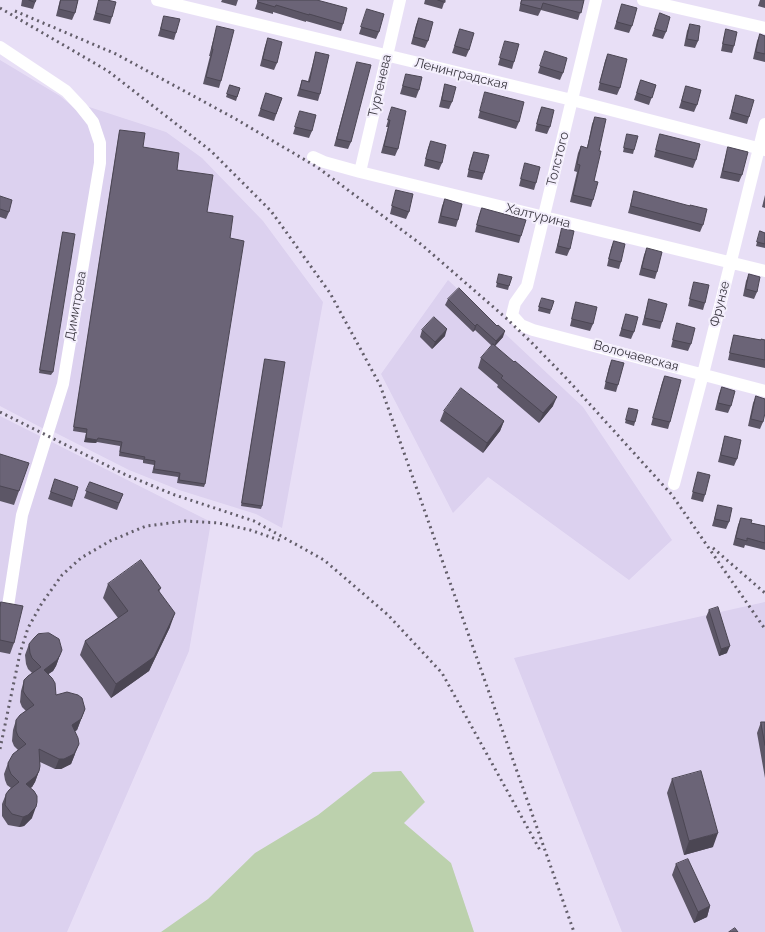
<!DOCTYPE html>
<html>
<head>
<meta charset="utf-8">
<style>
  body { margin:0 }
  canvas { display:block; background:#e8dff6 }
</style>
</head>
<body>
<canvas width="765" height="932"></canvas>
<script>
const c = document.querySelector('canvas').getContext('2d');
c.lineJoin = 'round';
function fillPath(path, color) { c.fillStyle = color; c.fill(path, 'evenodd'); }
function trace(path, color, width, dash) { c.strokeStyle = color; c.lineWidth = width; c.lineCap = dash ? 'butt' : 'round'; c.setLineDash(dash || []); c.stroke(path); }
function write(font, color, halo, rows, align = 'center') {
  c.font = font + ' Raleway,sans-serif'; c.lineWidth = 4; c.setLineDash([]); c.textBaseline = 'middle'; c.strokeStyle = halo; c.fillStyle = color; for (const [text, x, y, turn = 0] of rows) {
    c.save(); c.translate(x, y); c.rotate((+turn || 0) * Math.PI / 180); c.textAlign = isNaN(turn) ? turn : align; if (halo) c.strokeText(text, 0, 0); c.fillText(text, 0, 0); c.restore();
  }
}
const built = new Path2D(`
  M0 60 60 96 77 110 88 126 94 144 96 162 59 384 44 429 0 406Z
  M86 106 166 132 202 158 263 221 323 302 282 528 256 514 179 490 129 470 52 431 103 162Z
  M448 280 583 407 672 540 629 580 488 477 453 513 381 374Z
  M0 416 211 522 189 651 67 932H0Z
  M765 602V932H622L514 658Z`);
const green = new Path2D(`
  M401 771 425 802 404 823 451 863 474 932H161L208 899 255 853 318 815 373 772Z`);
const minor = new Path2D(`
  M157 0 572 100 765 150
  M596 0 527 286 515 303 512 315 521 325 533 330 765 391
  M643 0 765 28
  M0 47 66 91 81 107 93 122 100 143V163L63 384 22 515 8 606
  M313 157 324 162 360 172 765 271
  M360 172 400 0
  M674 484 703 374 765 124`);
const rail = new Path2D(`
  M0 8 108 71 211 151 271 211 330 293 380 385 574 932
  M15 11 116 54 234 118 317 167 422 245 506 318 531 342 567 379 672 495 765 629
  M0 412 126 475 175 495 254 521 324 560 388 615 442 673 541 852
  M713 548 765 593
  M0 749 20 653 28 628 42 603 62 575 81 558 110 541 146 526 185 521 219 523 250 530 282 541`);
const wall = new Path2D(`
  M22 0H36L33 9 21 6Z
  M60 0H78L75 13 72 20 56 16Z
  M99 0 112 17 110 24 93 20Z
  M222 0H238L236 6 221 2Z
  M258 0H317L343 24 341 31 306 21V22L273 12V14L255 9Z
  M425 0H445L442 9 424 4Z
  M521 0H584L578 20 541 10 538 16 519 11Z
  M760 0H765V8L758 6Z
  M622 4 632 26 629 33 614 29Z
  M367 9 379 32 376 39 359 34Z
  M660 13 666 32 663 39 652 36Z
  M164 16 176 33 174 40 158 36 162 23Z
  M419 18 428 41 425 48 411 44 416 25Z
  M690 24 698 41 695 48 684 46 687 31Z
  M217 26 221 81 219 88 203 84 210 56H209L215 33Z
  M460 29 469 50 466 57 452 53Z
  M726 29 734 46 732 53 721 51 724 36Z
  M760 34 765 36V62L753 59 757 41Z
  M268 38 277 63 274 70 260 66 265 46Z
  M505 41 514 62 512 69 498 65Z
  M545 51 563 73 560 80 538 73Z
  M316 52 320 94 318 101 297 96 302 80 308 81 314 59Z
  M608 54 620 88 617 95 598 90 605 61Z
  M357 62 351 142 348 149 334 146 355 69Z
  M406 74 419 90 416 98 400 94Z
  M641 80 656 85 649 105 634 100Z
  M445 84 452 102 449 109 439 107 443 91Z
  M230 85 240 88 236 101 226 97Z
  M686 86 697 105 694 112 679 108Z
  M485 92 519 122 516 129 478 118 483 99Z
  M266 93 282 98 274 121 258 116Z
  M736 95 749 117 747 124 729 119Z
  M392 107 398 149 395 156 381 153 388 127H386Z
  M542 107 550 127 547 134 535 131 539 114Z
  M300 111 312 131 309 138 293 134Z
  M595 117 599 151 594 181 593 200 591 207 570 202 577 172 574 171 578 153 581 146 587 148 592 124Z
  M120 130 143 147 177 170 207 212 230 238 205 484 204 487 177 483 178 477 152 473 154 465 143 463V460L119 456 120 446 97 442 96 443 84 442 86 433 73 431 119 133Z
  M627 134 634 150 633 154 623 152Z
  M660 134 696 160 693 168 654 157 658 141Z
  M431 141 442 163 439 170 424 166 428 148Z
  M728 147 742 175 739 182 720 178 726 154Z
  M474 152 484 173 482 180 467 177 471 159Z
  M525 163 536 183 534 190 519 186 523 170Z
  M396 190 409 212 406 219 390 214 394 197Z
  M634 191 703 225 700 232 628 213Z
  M765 195V208L762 207Z
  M0 196 9 212 6 219 0 217Z
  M445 199 458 220 456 227 438 223 442 206Z
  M482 208 521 236 519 243 475 232 479 215Z
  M562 228 570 249 567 256 555 253 560 235Z
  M760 231 765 233V248L756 246Z
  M63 232 53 372 51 375 39 373 62 235Z
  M614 241 621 262 619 269 607 266 611 248Z
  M647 248 657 272 655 279 639 275 644 255Z
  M499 274 509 286 508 290 496 287Z
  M749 274 757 292 754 299 743 296 746 281Z
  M694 282 705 303 703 310 688 306 692 289Z
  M448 299 503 337 495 346 553 406 539 423 497 387 498 385 478 368 481 358 492 346 475 330 473 332 445 305Z
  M649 299 662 322 660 329 642 325 647 306Z
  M540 302 551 310 550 314 538 311Z
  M576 302 593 324 590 331 570 326 574 309Z
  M626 314 634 332 631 339 619 336Z
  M677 323 691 344 688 351 671 347Z
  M422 330 445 336 432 349 420 337Z
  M734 335 761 340H765V368L728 360 732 342Z
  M265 359 262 506 261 509 241 506 264 363Z
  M612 360 618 385 616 392 604 389 609 367Z
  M665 376 670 422 668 429 651 425 662 383Z
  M722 387 731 406 728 413 715 410 719 394Z
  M756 396 763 422 760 429 748 426 753 403Z
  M629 408 635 422 634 426 625 423Z
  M444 411 504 421 500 431 483 453 440 421Z
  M725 436 737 459 734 466 718 462 723 443Z
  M0 454 19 491 14 505 0 501Z
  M698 472 705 495 703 502 691 499 696 479Z
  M55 479 74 500 72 507 48 499Z
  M90 482 123 494 117 510 84 498Z
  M718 505 729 522 726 529 712 526Z
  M741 518 751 523 765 526V550L745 545 744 548 733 545 738 525Z
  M108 584 161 588 159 592 170 627 149 671 111 698 80 655 85 641 118 618 103 598Z
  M1 602 14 643 10 654 0 652V605Z
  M709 610 727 653 719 656 706 617Z
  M29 644 60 655 56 666 53 671 48 674 56 695 85 709 77 730 75 731V754L71 764 61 769H55L40 762 39 771 35 782 32 787 30 788 32 818 24 826 19 827 8 825 2 816V804L6 794 11 788 7 785 5 780 4 774 8 763 18 750 14 746 12 741 13 730 16 720 26 711 22 707 20 702 21 691 24 680 32 673 28 669 26 664 25 655Z
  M761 722H765V778L757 733Z
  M672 779 713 847 684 855 667 793Z
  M676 864 710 906 707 917 694 923 672 875Z`);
const shadedWall = new Path2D(`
  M477 324 475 330 473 332 475 326Z
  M447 329 445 336 432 349 435 342Z
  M505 331 503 337 494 347 496 341Z
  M557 397 553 406 539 423 543 413Z
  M504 421 500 431 483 453 487 443Z
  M86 438 97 440 96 443 84 442Z
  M175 613 170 627 149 671 111 698 116 684Z
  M730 646 727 653 719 656 721 649Z
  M60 655 56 666 53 671 40 680 44 670Z
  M85 709 77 730 68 736 72 725Z
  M79 744 71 764 61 769H55L59 759Z
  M39 771 35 782 32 787 22 794 26 784Z
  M36 807 32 818 24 826 19 827 23 817Z
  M718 833 713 847 684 855 689 841Z
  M710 906 707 917 694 923 698 912Z`);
const building = new Path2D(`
  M29 0H36L35 2Z
  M61 0H78L75 13 59 9Z
  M99 0H107L116 2 112 17 96 13Z
  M258 0H317L347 8 343 24 309 14V15L276 5 275 7 258 2Z
  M438 0H445V2Z
  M522 0H584L581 13 543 3 541 9 521 4Z
  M622 4 637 8 632 26 617 22Z
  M367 9 384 14 379 32 361 27Z
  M660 13 670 17 666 32 655 29Z
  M164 16 180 19 176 33 161 29Z
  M419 18 433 22 428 41 414 37Z
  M690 24 700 26 698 41 687 39Z
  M217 26 234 30 221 81 206 77 213 49H212Z
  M460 29 474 33 469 50 455 46Z
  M726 29 737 32 734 46 723 44Z
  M760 34 765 36V54L756 52Z
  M268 38 282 42 277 63 263 59Z
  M505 41 519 44 514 62 500 58Z
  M545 51 567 58 563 73 540 66Z
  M316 52 329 55 320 94 300 89 302 80 309 82Z
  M608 54 627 59 620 88 600 83Z
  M357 62 371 65 351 142 337 139Z
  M406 74 422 77 419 90 403 86Z
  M641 80 656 85 652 98 637 93Z
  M445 84 456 87 452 102 442 100Z
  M230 85 240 88 237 97 227 94Z
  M686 86 701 90 697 105 682 101Z
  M485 92 524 102 519 122 480 111Z
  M266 93 282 98 276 114 261 109Z
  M736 95 754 100 749 117 732 112Z
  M392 107 406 111 398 149 384 146 390 120H388Z
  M542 107 554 110 550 127 537 124Z
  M300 111 316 115 312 131 295 127Z
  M595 117 606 119 599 151H601L594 181 598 182 593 200 573 195 580 165 577 164 581 146 587 148Z
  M120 130 145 133 143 147 179 153 177 170 213 175 207 212 233 216 230 238 244 241 205 484 179 480 180 473 154 469 155 461 144 459 145 457 120 452 122 442 98 438 97 440 86 438 87 429 74 427Z
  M627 134 638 136 634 150 624 148Z
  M660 134 700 144 696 160 656 150Z
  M431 141 446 145 442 163 426 159Z
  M728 147 748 152 742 175 723 171Z
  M474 152 489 155 484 173 469 170Z
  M525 163 540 167 536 183 521 179Z
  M396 190 413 194 409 212 392 206Z
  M634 191 690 206V205L707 209 703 225 631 206Z
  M0 196 12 200 9 212 0 209Z
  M445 199 462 204 458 220 441 216Z
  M482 208 526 220 521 236 477 225Z
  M562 228 574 231 570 249 558 246Z
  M760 231 765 233V244L757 242Z
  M63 232 75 234 53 372 40 370Z
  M614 241 625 244 621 262 609 259Z
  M647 248 662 252 657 272 642 268Z
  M499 274 512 277 509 286 497 283Z
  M749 274 760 277 757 292 746 289Z
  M694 282 709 285 705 303 690 299Z
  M459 288 497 326 498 325 505 331 496 341 477 324 475 326 448 299Z
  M542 298 554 301 551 310 539 307Z
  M649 299 667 304 662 322 645 318Z
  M576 302 597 307 593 324 572 319Z
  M626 314 638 317 634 332 622 329Z
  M434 317 447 329 435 342 422 330Z
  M677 323 695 328 691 344 673 340Z
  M734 335 761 340V339L765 340V360L730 353Z
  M493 344 514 362 515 361 557 397 543 413 501 378 503 376 481 358Z
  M265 359 285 362 262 506 242 503Z
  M612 360 624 363 618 385 606 382Z
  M665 376 681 380 670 422 653 418Z
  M722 387 735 391 731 406 718 403Z
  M461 388 504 421 487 443 444 411Z
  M756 396 765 399V413L763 422 751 419Z
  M629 408 638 410 635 422 626 420Z
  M725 436 741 440 737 459 721 455Z
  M0 454 29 463 19 491 0 486Z
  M698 472 710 475 705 495 693 492Z
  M55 479 78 487 74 500 51 492Z
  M90 482 123 494 119 503 86 491Z
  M718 505 732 508 729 522 715 519Z
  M741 518 752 520 751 523 765 526V543L747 538V541L736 538Z
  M141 560 161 588 158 590 175 613 154 657 116 684 85 641 128 611 108 584Z
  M1 602 23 606 14 643 0 640V608Z
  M718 607 730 646 721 649 709 610Z
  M49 633 59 639 62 650 60 655 57 660 44 670 52 678 55 683 56 695 67 692 78 695 82 698 85 709 81 719 72 725 78 738 79 744 74 754 64 759H59L39 749 40 766 39 771 36 776 26 784 34 791 37 796V802L36 807 28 815 23 817 12 814 5 805 6 794 9 790 19 782 11 774 9 769 8 763 13 754 26 744 18 736 16 731V720L20 715 34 705 26 696 23 691 24 680 28 676 41 667 32 658 30 653 29 644 34 638 38 634Z
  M761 722H765V745Z
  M701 771 718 833 689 841 672 779Z
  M688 859 710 906 698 912 676 864Z
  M735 928 738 932H729Z`);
const streetNames = [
  ["Ленинградская",461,74,14],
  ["Тургенева",380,86,-77],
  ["Толстого",558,159,-76],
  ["Халтурина",538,216,14],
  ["Фрунзе",720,304,-76],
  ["Димитрова",76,306,-80],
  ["Волочаевская",636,356,15]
];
fillPath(built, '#dcd1ef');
fillPath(green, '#bcd1ad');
trace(minor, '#fff', 12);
trace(rail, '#635e6a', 3, [2, 4]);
fillPath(wall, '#5c5666');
fillPath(shadedWall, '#4b4653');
fillPath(building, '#6b6477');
trace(building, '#4b4653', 1);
write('13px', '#3b3841', '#f3eefc', streetNames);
</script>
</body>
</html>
